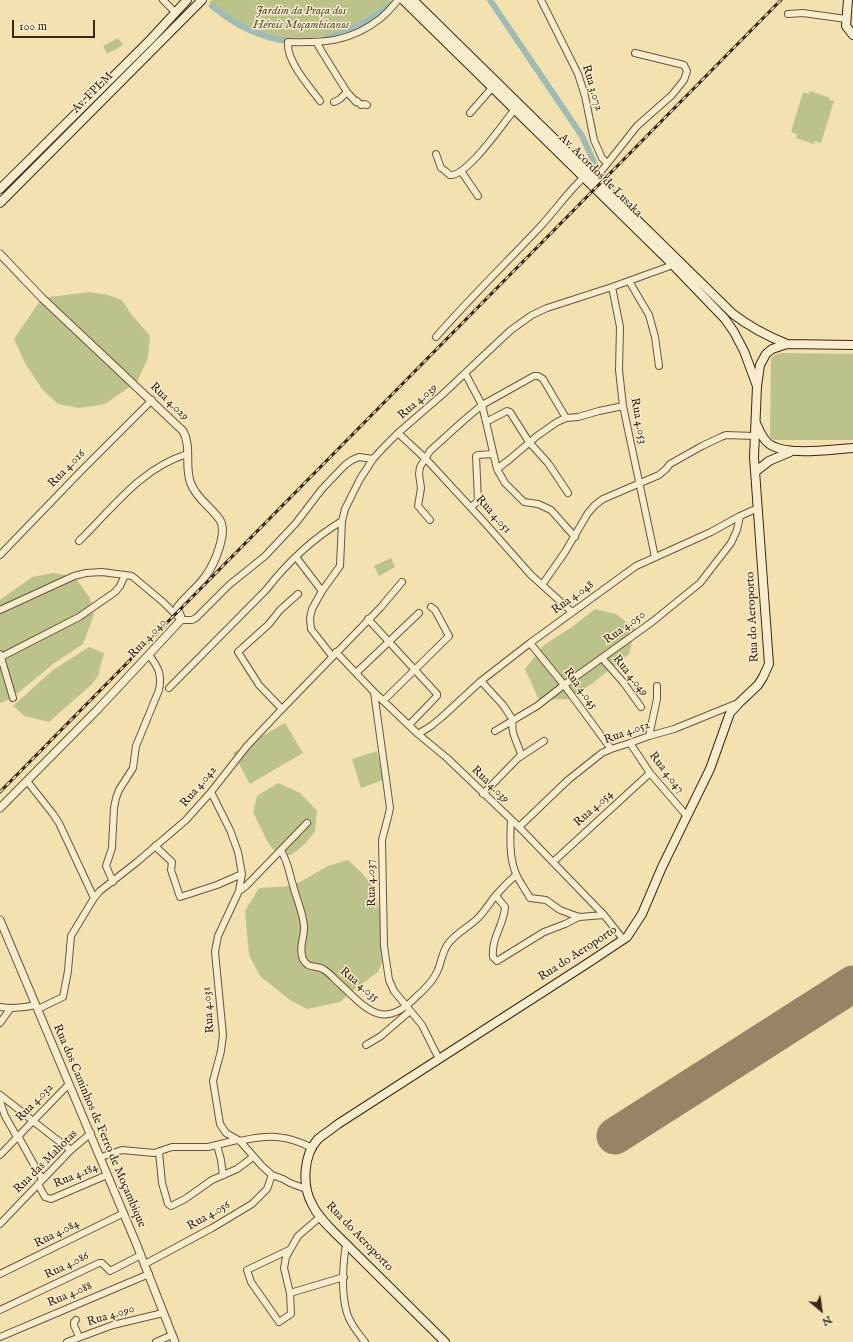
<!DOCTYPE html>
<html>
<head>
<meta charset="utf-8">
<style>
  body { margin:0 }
  #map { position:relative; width:853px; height:1342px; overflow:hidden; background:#f3e1b0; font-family:"IM FELL English",serif }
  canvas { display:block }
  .north { position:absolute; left:801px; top:1290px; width:40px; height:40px; -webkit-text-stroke:3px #f7eccc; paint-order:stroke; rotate:151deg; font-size:11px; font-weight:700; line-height:16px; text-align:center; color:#3c2518 }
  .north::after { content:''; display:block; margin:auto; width:14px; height:18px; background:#3c2518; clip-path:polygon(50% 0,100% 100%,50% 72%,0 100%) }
  .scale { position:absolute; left:12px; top:20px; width:83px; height:18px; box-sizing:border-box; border:2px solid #3c2518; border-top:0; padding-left:5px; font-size:12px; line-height:14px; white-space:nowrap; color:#3c2518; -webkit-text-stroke:3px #f7eccc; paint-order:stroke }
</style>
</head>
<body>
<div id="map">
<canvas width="853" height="1342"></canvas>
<div class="north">N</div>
<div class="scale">100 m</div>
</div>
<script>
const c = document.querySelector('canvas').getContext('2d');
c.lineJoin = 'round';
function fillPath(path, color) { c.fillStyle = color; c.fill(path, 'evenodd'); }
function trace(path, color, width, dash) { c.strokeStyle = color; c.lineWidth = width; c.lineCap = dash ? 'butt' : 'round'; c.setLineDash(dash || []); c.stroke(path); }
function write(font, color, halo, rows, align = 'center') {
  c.font = font + ' "IM FELL English",serif'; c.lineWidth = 3; c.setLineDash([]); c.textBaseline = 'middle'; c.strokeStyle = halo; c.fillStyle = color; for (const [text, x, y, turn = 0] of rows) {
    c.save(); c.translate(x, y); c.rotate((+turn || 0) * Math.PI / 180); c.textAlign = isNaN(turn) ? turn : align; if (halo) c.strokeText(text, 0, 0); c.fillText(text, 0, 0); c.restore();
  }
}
const green = new Path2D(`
  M212 0H393L345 30 330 35 305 39 277 37 248 27 209 3Z
  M118 38 123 45 107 54 103 46Z
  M810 91 830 98 829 100 834 101 821 143 815 141 814 144 796 138 797 134 791 132 803 92 809 94Z
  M90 292 108 295 122 300 131 314 150 336 148 358 137 382 105 404 79 408 58 404 42 389 25 363 14 339 42 298Z
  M781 353 853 354V440H774L770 437 771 358 775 355Z
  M391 558 395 567 379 576 374 566Z
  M53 573 74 576 90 598 94 615 83 644 53 664 19 692 6 701 0 703V600L32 577Z
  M595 609 616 614 635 629 629 654 593 683 569 699 539 700 525 669 544 645 572 627Z
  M89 647 104 653 98 676 92 684 49 722 25 716 13 706 53 670Z
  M285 723 303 753 250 784 233 753Z
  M377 751 383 780 361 788 352 759Z
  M278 783 300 793 317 811 315 831 305 844 291 855 277 854 267 841 253 812 257 796Z
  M348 860 363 874 373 887 384 925 388 949 378 972 355 989 340 1002 307 1009 290 1000 260 976 249 955 245 911 259 888 293 886 328 866Z`);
const canal = new Path2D(`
  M490 0 582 136 598 171H601
  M212 6C233 22 246 31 272 38 279 40 286 41 293 41
  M324 39C352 32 366 21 390 5`);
const runway = new Path2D(`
  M615 1136 853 984`);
const minor = new Path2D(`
  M163 0 175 12
  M541 0 578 74 585 96 594 140 602 158 607 163
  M788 14 803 13 846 19
  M317 43 322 52 347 92 356 102 357 101 361 105 365 104 367 105
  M320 101C309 86 286 61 288 42 324 43 351 42 381 18 387 13 393 6 398 0
  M334 102 340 99 347 92
  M470 113 492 88
  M436 154 441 168C444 169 448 174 450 175 467 177 504 122 515 109
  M461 171 478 196
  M595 179 637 126 672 95 684 80 687 71 684 65 635 53
  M629 281 649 315 655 337 659 366
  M612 287 620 327 619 370 623 406 655 557
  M436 337C469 299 505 264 539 228 554 212 567 193 583 178
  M465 373 482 405 497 469 505 483 524 502 538 504 551 510 575 537
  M486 422 507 411 510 412 529 442 548 463 568 493
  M398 433 426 459 485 523 531 575 572 612
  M497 469 510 459 537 436 557 422 566 418 578 417 599 411 623 406
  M471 507 478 501 476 456 478 455 493 454
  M430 520 418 506 421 488 419 474 420 467 430 451 463 421 482 405 534 376H538L543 379 566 418
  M79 541C113 508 140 469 187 454
  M0 555 82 470 152 400
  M296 557 322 591
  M542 585 565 552 588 513 595 505 603 499 659 475 666 469 670 464 702 446 721 437 726 435 754 436
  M0 610 74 576 86 573 102 572 132 576 163 602 181 620H192L196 618 229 585 265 556 296 523 322 489 345 465 352 460 359 457 373 459
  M368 619 437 694V696L409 725
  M530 643 564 685 611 749
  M336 652 374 692 418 734 447 758 519 827 604 915 623 939
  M0 654 13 698
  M332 656 311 629 310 618 312 609 322 591 340 566 342 521 345 509 360 479 373 459 384 447 398 433 443 394 497 343 511 330 532 315 547 308 612 287 673 265
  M1 657 79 617 115 592 120 586 125 575
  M602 658 623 682 641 707
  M356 673 419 613
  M481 681 503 705 513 720C510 734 518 742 521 755L483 794
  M169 688 266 590C287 563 312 539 342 521
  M374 692 390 808 388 817 382 840 384 946 389 980 394 991 422 1025 439 1059
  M383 701 449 636 435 610 431 607
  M282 709 259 685 238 652 269 624 280 610 298 594
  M495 731 537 706 564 685 652 622 700 583 731 543 737 530 740 516
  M418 734 431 726 442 717 481 681 530 643 636 566 711 532 740 516 758 508
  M649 736 657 699V686
  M630 743 650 773 686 815
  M520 757 544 741
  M27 781 53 814 59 823 94 898
  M211 792 230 830 238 852 242 874 239 891 218 936 215 952 223 1035 221 1051 213 1081 220 1124 226 1133 240 1141 262 1166 272 1175 283 1179 290 1183 306 1189
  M511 820C510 838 509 860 517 876 521 884 526 891 530 898L546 900 560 910 579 917 604 915
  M519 827 568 780 602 753 611 749 630 743 649 736 674 729 738 703
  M155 846 172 862 171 870 180 897 217 885 242 874
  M281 851C288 861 289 873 293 885 296 898 303 912 304 926 305 937 298 947 303 959 308 969 315 965 323 969 330 973 335 980 341 985 368 1011 384 1030 416 997 424 990 433 981 437 972 442 962 441 954 448 944 456 933 469 927 478 918 485 911 490 902 497 894 503 887 509 881 516 875
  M553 862 650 773
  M113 882 106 866 112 848 114 808 116 798 119 790 133 768 136 746 159 690C162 675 159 668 149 655
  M239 891 246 886 277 854 307 823
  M496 896 505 907C504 925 491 938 493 957L497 961 544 932 565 924 579 917
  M0 1007C13 1009 23 1008 36 1005
  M38 1009 63 997 68 971 71 936 94 898 100 891 137 862 186 820 211 792 247 746 282 709 381 607 402 582
  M0 1023 10 1009
  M366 1045 381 1036 410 1011
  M0 1095C24 1113 47 1133 71 1150
  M0 1101 5 1116 17 1137
  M18 1136 42 1179
  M240 1141C267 1135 286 1134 312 1148
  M217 1145 221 1160 223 1175
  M159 1152 162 1183 168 1204 171 1206 185 1199 212 1180 237 1169 253 1157
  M0 1155 69 1084
  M101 1157 122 1150 154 1153 172 1147H208L237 1140
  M38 1184 45 1197 51 1199 107 1175
  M0 1224 71 1150 91 1133
  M346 1244C343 1264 341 1293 347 1313 350 1324 358 1333 365 1342
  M289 1250 247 1270 251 1282 279 1322 291 1314 290 1293 284 1268 286 1257 298 1236 320 1217
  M145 1264 212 1228 252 1204 267 1189 272 1175
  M0 1274 124 1213
  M290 1293 344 1277
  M0 1310 99 1263H102L110 1271 141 1255
  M76 1320 74 1322V1325L79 1337
  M0 1337 149 1274
  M67 1342 113 1325 163 1313
  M156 1342 172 1335`);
const tertiary = new Path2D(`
  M0 254 42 298 183 431C192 447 184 467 191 484 197 499 211 507 220 520 228 533 214 565 205 577 197 588 185 597 177 608L181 617V620L98 709 0 808
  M0 920 136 1243 175 1342`);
const secondary = new Path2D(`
  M403 0 673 265 725 319 734 332 744 351 757 386
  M413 0 733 314C750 327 767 336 787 344
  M848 0 846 26 853 35
  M0 189 151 39 187 0
  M0 203 202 0
  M756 423C759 430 762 438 768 443 785 457 832 449 853 448
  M755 472 769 461 790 452
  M445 1342 333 1231C325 1223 317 1215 312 1204 302 1186 303 1155 318 1139 324 1134 332 1129 338 1124L588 963 627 937 642 914 662 867 710 769 730 713 740 702 758 685 763 677 769 664 754 457 757 386 760 365 766 354 772 349 787 344 853 345`);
const rail = new Path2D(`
  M0 792 781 0`);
const parkNames = [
  ["Jardim da Praça dos",301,12],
  ["Hérois Moçambicanos",301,26]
];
const streetNames = [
  ["Rua 3.072",592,88,73],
  ["Av. FPLM",93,93,-45],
  ["Av. Acordos de Lusaka",600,176,45],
  ["Rua 4.029",169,402,44],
  ["Rua 4.039",418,402,-41],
  ["Rua 4.053",638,421,79],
  ["Rua 4.016",67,469,-46],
  ["Rua 4.051",493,515,48],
  ["Rua 4.048",573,598,-36],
  ["Rua do Aeroporto",753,617,-93],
  ["Rua 4.050",625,628,-36],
  ["Rua 4.040",148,639,-47],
  ["Rua 4.049",630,676,51],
  ["Rua 4.045",580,689,53],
  ["Rua 4.052",627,733,-20],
  ["Rua 4.047",666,773,52],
  ["Rua 4.039",490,785,44],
  ["Rua 4.042",199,787,-50],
  ["Rua 4.054",594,809,-42],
  ["Rua 4.037",372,883,-92],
  ["Rua do Aeroporto",578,954,-33],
  ["Rua 4.035",359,985,40],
  ["Rua 4.031",209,1010,-95],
  ["Rua 4.032",35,1103,-46],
  ["Rua dos Caminhos de Ferro de Moçambique",99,1126,67],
  ["Rua das Mahotas",46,1162,-45],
  ["Rua 4.184",76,1176,-23],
  ["Rua 4.056",209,1216,-30],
  ["Rua 4.084",57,1234,-27],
  ["Rua do Aeroporto",359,1237,46],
  ["Rua 4.086",67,1266,-26],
  ["Rua 4.088",70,1295,-23],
  ["Rua 4.090",111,1316,-17]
];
fillPath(green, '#bbc38b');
trace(canal, '#9ebbb4', 6);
trace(runway, '#988364', 37);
trace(minor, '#6a543e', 8);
trace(tertiary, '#6a543e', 9);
trace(secondary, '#3c2518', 10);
trace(minor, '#f7eccc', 6);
trace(tertiary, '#f7eccc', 7);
trace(secondary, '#f7eccc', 8);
trace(rail, '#3c2518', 3);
trace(rail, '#f7eccc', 1.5, [4.5]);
write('italic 12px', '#5c4c35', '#f7eccc', parkNames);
write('12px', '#3c2518', '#f7eccc', streetNames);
</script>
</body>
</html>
